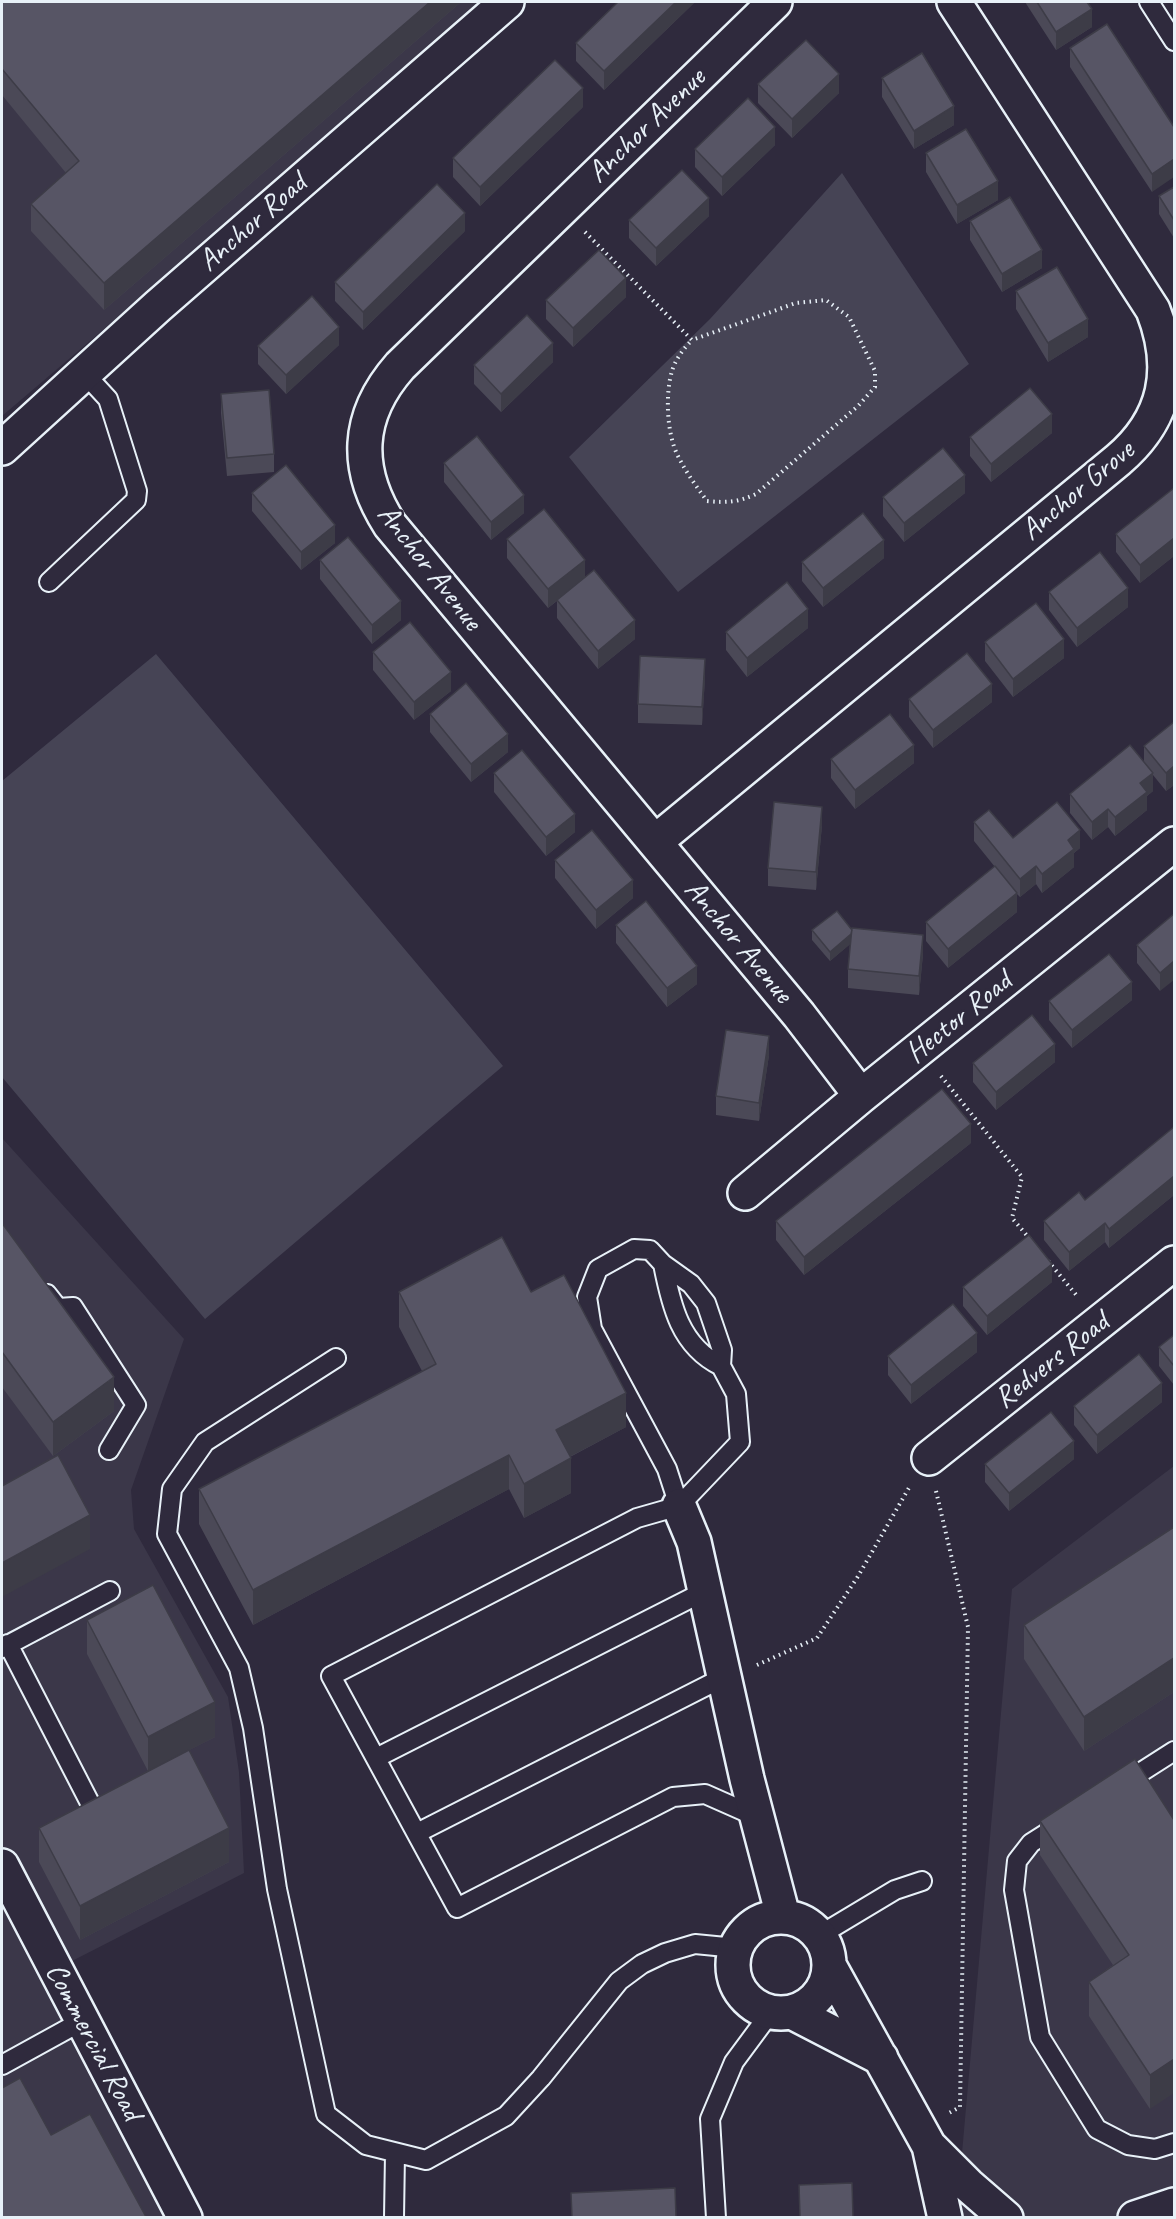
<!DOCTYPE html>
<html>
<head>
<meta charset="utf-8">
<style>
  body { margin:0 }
  #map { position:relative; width:1176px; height:2219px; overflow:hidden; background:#2f2a3d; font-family:Caveat,sans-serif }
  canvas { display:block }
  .frame { position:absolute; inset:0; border:3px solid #e8f1f8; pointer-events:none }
</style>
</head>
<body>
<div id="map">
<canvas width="1176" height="2219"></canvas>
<div class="frame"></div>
</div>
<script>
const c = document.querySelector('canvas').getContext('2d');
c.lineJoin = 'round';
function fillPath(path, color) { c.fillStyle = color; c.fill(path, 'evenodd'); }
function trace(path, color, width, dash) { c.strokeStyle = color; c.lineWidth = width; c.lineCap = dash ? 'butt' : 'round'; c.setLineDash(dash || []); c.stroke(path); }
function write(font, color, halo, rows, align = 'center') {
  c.font = font + ' Caveat,sans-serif'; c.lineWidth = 5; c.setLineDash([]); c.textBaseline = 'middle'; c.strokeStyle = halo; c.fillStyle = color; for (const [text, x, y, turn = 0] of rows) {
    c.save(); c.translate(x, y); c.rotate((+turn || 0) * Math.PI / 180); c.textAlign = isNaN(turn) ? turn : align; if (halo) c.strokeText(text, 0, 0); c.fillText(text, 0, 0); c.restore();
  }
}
const built = new Path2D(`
  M2 2H488L2 416Z
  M2 1138 184 1339 131 1490 134 1529 228 1697 239 1772 244 1873 72 1961 206 2217H2Z
  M1174 1466V2217L930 2218 941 2182 962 2153 1012 1589Z`);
const green = new Path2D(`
  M842 173 969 364 678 592 569 457 710 319Z
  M156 654 503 1066 205 1319 2 1077V781Z`);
const path = new Path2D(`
  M585 232 692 340 796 303 826 300 849 317 875 371V387L858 406 756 494C739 502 726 503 707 501 696 486 685 471 677 454 667 433 665 394 672 371 675 360 684 348 692 340
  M941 1076 1022 1177 1012 1218 1030 1239
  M1048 1261 1078 1297
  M936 1491 968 1627 960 2107 949 2113
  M757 1665 817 1638 857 1578 910 1486`);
const service = new Path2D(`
  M1149 2 1174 41
  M49 582 136 500 137 491 108 399 84 373
  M634 1249 650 1250 663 1264 691 1284 706 1303 722 1350 721 1366 736 1394 740 1442 679 1506 667 1469 592 1329 587 1297 598 1269Z
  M663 1264C671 1305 680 1346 721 1366
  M47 1294 58 1308 73 1307 136 1405 109 1450
  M336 1358 205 1442 172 1489 167 1534 239 1668 253 1728 277 1889 326 2114 366 2145 426 2160 506 2116 541 2078 619 1981 642 1964 665 1953 695 1944 736 1948
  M679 1506 637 1518 331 1676 457 1908 673 1797 705 1794 757 1817
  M8 1644 91 1805
  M2 1648 110 1591
  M376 1758 705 1591
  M1124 1783 1174 1751
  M1061 1824 1031 1843 1017 1861 1014 1890 1040 2037 1097 2129 1128 2145 1155 2149 1174 2143
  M417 1833 724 1677
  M820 1935 895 1890 922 1881
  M2 2065 82 2021
  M394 2218 395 2153
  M716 2218 710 2119 734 2062 771 2012`);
const minor = new Path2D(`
  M775 2 400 366C356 416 354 469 390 525L799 1015 861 1096
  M2 448 158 306 507 2
  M655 842 1118 460C1166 419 1176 369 1153 310L954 2
  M745 1193 861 1096 1174 844
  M929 1458 1174 1263
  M679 1506 694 1542 747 1779 783 1916
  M2 1866 185 2218
  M733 1965a48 48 0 1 1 96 0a48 48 0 1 1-96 0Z
  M830 1967 929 2146 945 2218
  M792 2012 881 2058
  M929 2146 968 2185 1006 2218
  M1135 2218 1174 2205`);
const wall = new Path2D(`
  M2 2H461L104 310 31 231V204L66 173 2 95Z
  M618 2H695L604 90 576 61V43Z
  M1025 2H1087L1092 27 1056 50Z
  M1070 48 1174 127 1152 192 1070 67Z
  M882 78 954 125 914 149 882 97Z
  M758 84 839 93 792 138 758 103Z
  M583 107 480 206 453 177V158Z
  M775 145 722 196 695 167V149Z
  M926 153 998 200 957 224 926 172Z
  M1174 187V238L1159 214V196Z
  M709 216 656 266 629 238V220Z
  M970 221 1042 268 1002 292 970 240Z
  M465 231 363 330 335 301V282Z
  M1016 291 1088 337 1048 362 1016 309Z
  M626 297 573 347 546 319V300Z
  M339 345 286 394 258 364V346Z
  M553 362 501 412 474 384V365Z
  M221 394 274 454V472L227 476 221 413Z
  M1052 433 991 482 970 456V437Z
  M444 463 524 513 491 540 444 482Z
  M1174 488V556L1140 583 1116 552V534Z
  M252 493 335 543 301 570 252 511Z
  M965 493 904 542 883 516V497Z
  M507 539 585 577 635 639 598 669 557 618V601L548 608 507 558Z
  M884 558 823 607 802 581V562Z
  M320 560 401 620 372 644 320 579Z
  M1049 592 1128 607 1077 647 1049 610Z
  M808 628 747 677 726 650V632Z
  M985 642 1064 658 1013 697 985 661Z
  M373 652 451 691 414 720 373 670Z
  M705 678 702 725 638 723V704Z
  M909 699 992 702 933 748 909 717Z
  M430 714 508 752 471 782 430 732Z
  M1174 722V785L1166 791 1153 775V791L1147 796V810L1115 836 1108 827 1092 840 1070 813V794L1144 763V746Z
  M831 759 914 763 855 809 831 778Z
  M494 773 575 832 546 856 494 792Z
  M974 822 1013 838 1080 848 1074 853V867L1042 893 1036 884 1020 897 1017 894V912L948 968 926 941V922L995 867 974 841Z
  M822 825 816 890 768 886V868Z
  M555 860 633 898 596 929 555 878Z
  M1174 914 1160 991 1137 963V945Z
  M616 925 697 984 667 1007 616 943Z
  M812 930H852L923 954 919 995 848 988V969L850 944 830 961 812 940Z
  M1132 1000 1072 1048 1049 1020V1001Z
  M769 1055 759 1121 716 1115V1096Z
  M1055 1062 996 1110 973 1082V1063Z
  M1174 1127V1195L1109 1248 1105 1242 1069 1271 1044 1240V1221L1085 1200Z
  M971 1143 804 1275 776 1240V1221Z
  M2 1223 114 1411 53 1456 2 1387Z
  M1052 1282 987 1335 963 1306V1287Z
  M399 1292H531L626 1427 570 1457 571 1493 524 1518 509 1489 253 1625 199 1524V1489L422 1371 399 1327Z
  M1174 1335V1385L1159 1366V1347Z
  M977 1352 911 1404 888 1375V1356Z
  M1162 1402 1097 1454 1074 1425V1406Z
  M1074 1459 1009 1511 985 1482V1464Z
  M1174 1527V1692L1084 1751 1024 1659V1625Z
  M87 1620 215 1737 189 1750 229 1862 80 1940 39 1862V1828L148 1771 87 1654Z
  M1174 1820 1150 2109 1089 2016V1982L1113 1965 1040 1855V1821Z`);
const shadedWall = new Path2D(`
  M430 2H461L104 310V283Z
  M676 2H695L604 90V71Z
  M1092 9V27L1056 50V32Z
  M839 74V93L792 138V119Z
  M583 88V107L480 206V187Z
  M954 106V125L914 149V131Z
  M775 127V145L722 196V177Z
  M1174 159V177L1152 192V174Z
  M998 181V200L957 224V205Z
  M709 198V216L656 266V248Z
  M465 213V231L363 330V312Z
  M1042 250V268L1002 292V274Z
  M626 278V297L573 347V328Z
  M1088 319V337L1048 362V343Z
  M339 327V345L286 394V375Z
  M553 343V362L501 412V394Z
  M1052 414V433L991 482V464Z
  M965 475V493L904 542V523Z
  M524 495V513L491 540V522Z
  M335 525V543L301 570V552Z
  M1174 538V556L1140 583V565Z
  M884 540V558L823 607V588Z
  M585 560V578L548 608V589Z
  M1128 588V607L1077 647V628Z
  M401 601V620L372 644V625Z
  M808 609V628L747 677V658Z
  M635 620V639L598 669V651Z
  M1064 639V658L1013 697V679Z
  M705 659V678L702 725V707Z
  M451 672V691L414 720V702Z
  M992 684V702L933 748V730Z
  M508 734V752L471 782V764Z
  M914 745V763L855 809V790Z
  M1174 766V785L1166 791V773Z
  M1153 773V791L1147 796V810L1115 836V817L1140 783Z
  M822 807V825L816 890V872Z
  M1108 809V827L1092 840V822Z
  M575 814V832L546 856V837Z
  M1080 830V848L1074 853V867L1042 893V874L1068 840Z
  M1036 866V884L1020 897V879Z
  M633 880V898L596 929V910Z
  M1017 893V912L948 968V949Z
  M854 932V941L830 961V952Z
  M923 935V954L919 995V976Z
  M1174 961V980L1160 991V973Z
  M697 966V984L667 1007V988Z
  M1132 982V1000L1072 1048V1030Z
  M769 1036V1055L759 1121V1103Z
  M1055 1044V1062L996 1110V1092Z
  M971 1124V1143L804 1275V1257Z
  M1174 1176V1195L1109 1248V1229Z
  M1105 1223V1242L1069 1271V1252Z
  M1052 1264V1282L987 1335V1316Z
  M977 1333V1352L911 1404V1385Z
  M114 1377V1411L53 1456V1422Z
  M1162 1383V1402L1097 1454V1435Z
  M626 1393V1427L556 1464V1430Z
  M1074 1441V1459L1009 1511V1493Z
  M509 1455V1489L253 1625V1590Z
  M571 1458V1493L524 1518V1484Z
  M90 1515V1549L2 1597V1563Z
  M1174 1658V1692L1084 1751V1717Z
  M215 1702V1737L148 1771V1737Z
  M229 1828V1862L80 1940V1906Z
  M1174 2059V2093L1150 2109V2075Z`);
const building = new Path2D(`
  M2 2H430L104 283 31 204 79 161 2 69Z
  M618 2H676L604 71 576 43Z
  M1037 2H1087L1092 9 1056 32Z
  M1107 24 1174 127V159L1152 174 1070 48Z
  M806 40 839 74 792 119 758 84Z
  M922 53 954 106 914 131 882 78Z
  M555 60 583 88 480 187 453 158Z
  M748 98 775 127 722 177 695 149Z
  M966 129 998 181 957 205 926 153Z
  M682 170 709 198 656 248 629 220Z
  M437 184 465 213 363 312 335 282Z
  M1174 187V220L1159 196Z
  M1010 197 1042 250 1002 274 970 221Z
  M599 250 626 278 573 328 546 300Z
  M1057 267 1088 319 1048 343 1016 291Z
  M312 296 339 327 286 375 258 346Z
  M527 315 553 343 501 394 474 365Z
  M1030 388 1052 414 991 464 970 437Z
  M269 390 274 454 227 458 221 394Z
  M477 436 524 495 491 522 444 463Z
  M943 448 965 475 904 523 883 497Z
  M286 465 335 525 301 552 252 493Z
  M1174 488V538L1140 565 1116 534Z
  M544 509 585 560 548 589 507 539Z
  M863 513 884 540 823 588 802 562Z
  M348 537 401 601 372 625 320 560Z
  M1100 552 1128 588 1077 628 1049 592Z
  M594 570 635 620 598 651 557 600Z
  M787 582 808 609 747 658 726 632Z
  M1036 603 1064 639 1013 679 985 642Z
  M410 622 451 672 414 702 373 652Z
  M967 653 992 684 933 730 909 699Z
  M640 656 705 659 702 707 638 704Z
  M466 683 508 734 471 764 430 714Z
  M890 714 914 745 855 790 831 759Z
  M1174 722V766L1166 773 1144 746Z
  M1130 745 1153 773 1140 783 1147 792 1115 817 1108 809 1092 822 1070 794Z
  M522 750 575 814 546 837 494 773Z
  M774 802 822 807 816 872 768 868Z
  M1057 802 1080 830 1068 840 1074 849 1042 874 1036 866 1020 879 974 822 989 810 1013 838Z
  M592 830 633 880 596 910 555 860Z
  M995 866 1017 893 948 949 926 922Z
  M646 901 697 966 667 988 616 925Z
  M837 911 852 930 851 934 830 952 812 930Z
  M1174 914V961L1160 973 1137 945Z
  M852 928 923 935 919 976 848 969Z
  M1109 954 1132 982 1072 1030 1049 1001Z
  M1032 1015 1055 1044 996 1092 973 1063Z
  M726 1030 769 1036 759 1103 716 1096Z
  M942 1089 971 1124 804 1257 776 1221Z
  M1174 1127V1176L1109 1229 1105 1223 1069 1252 1044 1221 1079 1192 1085 1200Z
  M2 1223 114 1377 53 1422 2 1352Z
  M1029 1235 1052 1264 987 1316 963 1287Z
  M502 1237 531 1292 564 1275 626 1393 556 1430 571 1458 524 1484 509 1455 253 1590 199 1489 436 1364 399 1292Z
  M953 1304 977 1333 911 1385 888 1356Z
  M1174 1335V1366L1159 1347Z
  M1139 1354 1162 1383 1097 1435 1074 1406Z
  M1051 1412 1074 1441 1009 1493 985 1464Z
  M58 1455 90 1515 2 1563V1486Z
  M1174 1527V1658L1084 1717 1024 1625Z
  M153 1585 215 1702 148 1737 87 1620Z
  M189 1750 229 1828 80 1906 39 1828Z
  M1135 1759 1174 1820V2059L1150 2075 1089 1982 1129 1955 1040 1821Z
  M20 2078 51 2135 90 2114 146 2217H2V2088Z
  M852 2183 853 2217H800L799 2185Z
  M675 2188 676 2217H572L571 2193Z`);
const streetNames = [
  ["Anchor Avenue",647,126,-44],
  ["Anchor Road",253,223,-41],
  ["Anchor Grove",1078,491,-40],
  ["Anchor Avenue",429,568,52],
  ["Anchor Avenue",738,942,50],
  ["Hector Road",959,1018,-39],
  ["Redvers Road",1052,1361,-38],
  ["Commercial Road",93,2042,62]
];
fillPath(built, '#3b3749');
fillPath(green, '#464455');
trace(service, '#e8f1f8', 22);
trace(minor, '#e8f1f8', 38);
trace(path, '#e8f1f8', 4, [1.5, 4.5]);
trace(service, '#2f2a3d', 18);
trace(minor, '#2f2a3d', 33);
fillPath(wall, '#4b4957');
fillPath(shadedWall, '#3d3c47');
fillPath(building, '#575565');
trace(building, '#3d3c47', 1.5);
write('30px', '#e8f1f8', '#2f2a3d', streetNames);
</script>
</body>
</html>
